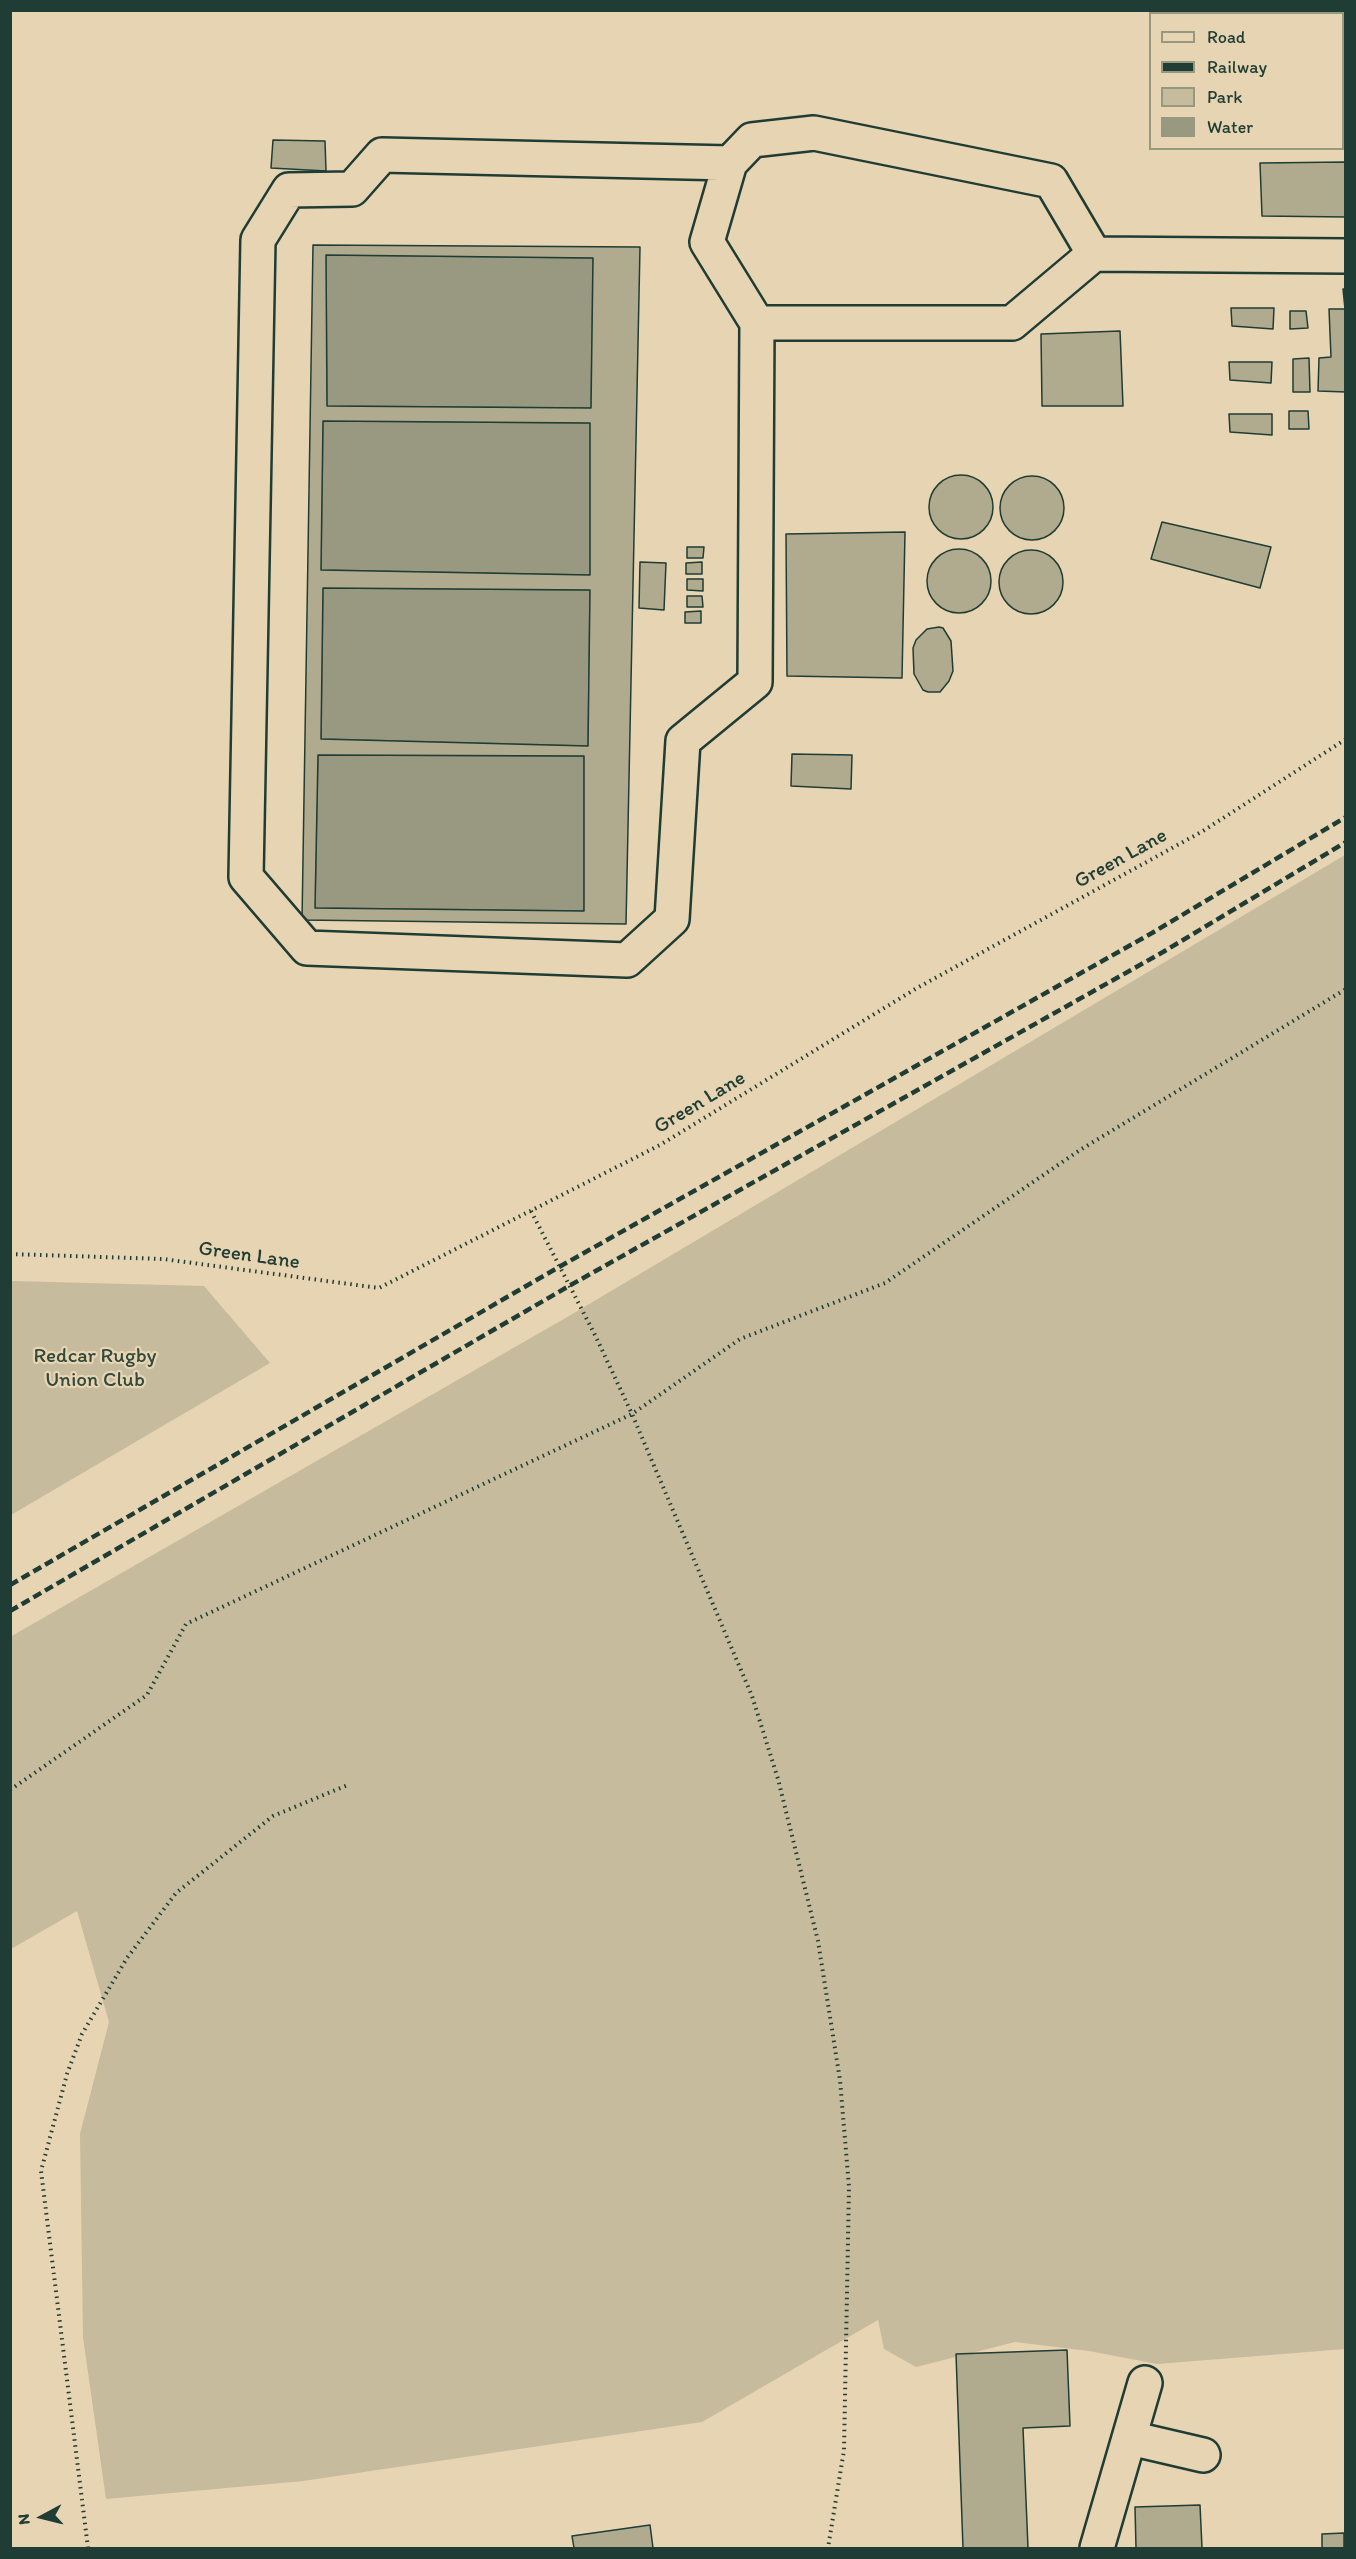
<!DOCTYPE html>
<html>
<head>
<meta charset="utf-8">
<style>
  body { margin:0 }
  #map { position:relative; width:1356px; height:2559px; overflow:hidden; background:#e7d4b2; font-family:Itim,sans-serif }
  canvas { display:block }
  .frame { position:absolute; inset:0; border:12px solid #1f3d34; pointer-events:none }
  .legend { position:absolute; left:1149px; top:12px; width:195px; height:138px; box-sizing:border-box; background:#e7d4b2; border:2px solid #979880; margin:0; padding:8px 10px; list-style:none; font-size:18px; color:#1f3d34 }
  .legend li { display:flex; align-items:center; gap:12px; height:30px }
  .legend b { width:30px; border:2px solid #979880 }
  .north { position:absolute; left:12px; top:2487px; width:60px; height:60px; -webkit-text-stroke:4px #e7d4b2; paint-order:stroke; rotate:263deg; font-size:16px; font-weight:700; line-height:24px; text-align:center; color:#1f3d34 }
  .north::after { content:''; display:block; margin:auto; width:21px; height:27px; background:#1f3d34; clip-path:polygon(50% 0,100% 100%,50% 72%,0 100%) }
</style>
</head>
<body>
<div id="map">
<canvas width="1356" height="2559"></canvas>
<div class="frame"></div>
<ul class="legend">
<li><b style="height:8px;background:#e7d4b2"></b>Road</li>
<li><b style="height:8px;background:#1f3d34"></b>Railway</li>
<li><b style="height:16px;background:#c6bb9d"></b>Park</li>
<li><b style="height:16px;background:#989980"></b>Water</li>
</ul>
<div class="north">N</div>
</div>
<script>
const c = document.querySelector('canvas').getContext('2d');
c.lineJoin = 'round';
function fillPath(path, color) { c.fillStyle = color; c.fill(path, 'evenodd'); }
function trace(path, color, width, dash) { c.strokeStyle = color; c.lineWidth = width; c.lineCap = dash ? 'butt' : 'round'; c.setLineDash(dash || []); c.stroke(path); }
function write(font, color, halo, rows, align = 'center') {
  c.font = font + ' Itim,sans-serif'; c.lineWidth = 4.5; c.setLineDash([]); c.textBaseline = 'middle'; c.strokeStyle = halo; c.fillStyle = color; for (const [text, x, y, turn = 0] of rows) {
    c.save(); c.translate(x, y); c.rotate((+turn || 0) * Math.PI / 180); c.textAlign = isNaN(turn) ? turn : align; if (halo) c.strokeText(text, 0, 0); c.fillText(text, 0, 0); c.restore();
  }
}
const green = new Path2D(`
  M1345 855V2349L1157 2364 1089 2351 1015 2342 916 2367 884 2349 878 2320 702 2422 303 2481 106 2499 83 2337 80 2134 109 2022 77 1911 11 1949 10 1637 569 1316Z
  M11 1281 204 1286 270 1363 11 1515Z`);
const water = new Path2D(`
  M326 255 593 258 591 408 327 406Z
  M323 421 590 423V575L321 570Z
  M323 588 590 590 588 746 321 739Z
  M318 755 584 756V911L315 908Z`);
const building = new Path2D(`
  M273 140 325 141 326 171 271 168Z
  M1346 162V217L1262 216 1260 163Z
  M313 245 640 247 626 924 302 920ZM326 255 593 258 591 408 327 406ZM323 421 590 423V575L321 570ZM323 588 590 590 588 746 321 739ZM318 755 584 756V911L315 908Z
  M1343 289H1346V392L1318 391 1319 358 1331 357 1329 309H1345Z
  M1231 308H1274L1273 329 1232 326Z
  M1290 311H1306L1308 328 1290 329Z
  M1120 331 1123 406H1042L1041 334Z
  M1309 358 1310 392H1293V359Z
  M1229 362H1272L1271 383 1230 380Z
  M1289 411H1308L1309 429H1289Z
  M1229 414H1272V435L1230 432Z
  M929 507a32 32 0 1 1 64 0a32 32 0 1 1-64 0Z
  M1000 508a32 32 0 1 1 64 0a32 32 0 1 1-64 0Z
  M1162 522 1271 547 1260 588 1151 559Z
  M905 532 902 678 787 676 786 534Z
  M687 547H704L703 558H687Z
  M927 581a32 32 0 1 1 64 0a32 32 0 1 1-64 0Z
  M999 582a32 32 0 1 1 64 0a32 32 0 1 1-64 0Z
  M640 562 666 563 664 610 639 608Z
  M702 562V574H686V563Z
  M687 579H703V591L687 590Z
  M687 596H702L703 607H687Z
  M701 611V623H685V612Z
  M939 627 943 628 951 641 953 671 949 681 940 692H928L923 690 914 674 913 648 916 640 927 629Z
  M792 754 852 755 851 789 791 786Z
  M1067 2350 1070 2426 1023 2428 1028 2548H963L956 2354Z
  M1200 2505 1202 2548H1136L1135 2507Z
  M650 2525 653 2548H574L572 2536Z
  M1344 2533V2548H1322V2534Z`);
const path = new Path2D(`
  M531 1211 595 1335 632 1414 752 1696 778 1779 818 1941 840 2080 849 2187 844 2450 828 2548
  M10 1254 163 1259 379 1288 660 1145 917 988 1203 831 1346 739
  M10 1790 147 1695 186 1624 632 1414 740 1339 885 1283 1080 1150 1346 989
  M88 2548 41 2171 67 2074 82 2034 127 1958 176 1893 273 1816 350 1784`);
const minor = new Path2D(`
  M730 163 382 155 352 189 289 190 258 240 246 877 307 948 627 960 672 919 683 741 755 682 757 323
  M1094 254 1051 181 814 133 752 140 730 163 707 242 757 323H1012L1094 254 1346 256
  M1130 2438 1203 2455
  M1097 2548 1145 2383`);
const rail = new Path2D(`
  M10 1585 559 1267 1152 933 1346 817
  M10 1611 569 1286 1163 952 1346 842`);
const streetNames = [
  ["Green Lane",1121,859,-29],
  ["Green Lane",700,1103,-31],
  ["Green Lane",249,1256,8]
];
const parkNames = [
  ["Redcar Rugby",95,1357],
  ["Union Club",95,1381]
];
fillPath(green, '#c6bb9d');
fillPath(water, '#989980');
trace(water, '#687462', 1.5);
fillPath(building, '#b0aa8f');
trace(building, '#1f3d34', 1.5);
trace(minor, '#1f3d34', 38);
trace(path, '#1f3d34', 4, [1.5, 4.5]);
trace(minor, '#e7d4b2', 33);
trace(rail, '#1f3d34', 4.5, [9, 4.5]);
write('21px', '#1f3d34', '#e7d4b2', streetNames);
write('21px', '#304a3e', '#e7d4b2', parkNames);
</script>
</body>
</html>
